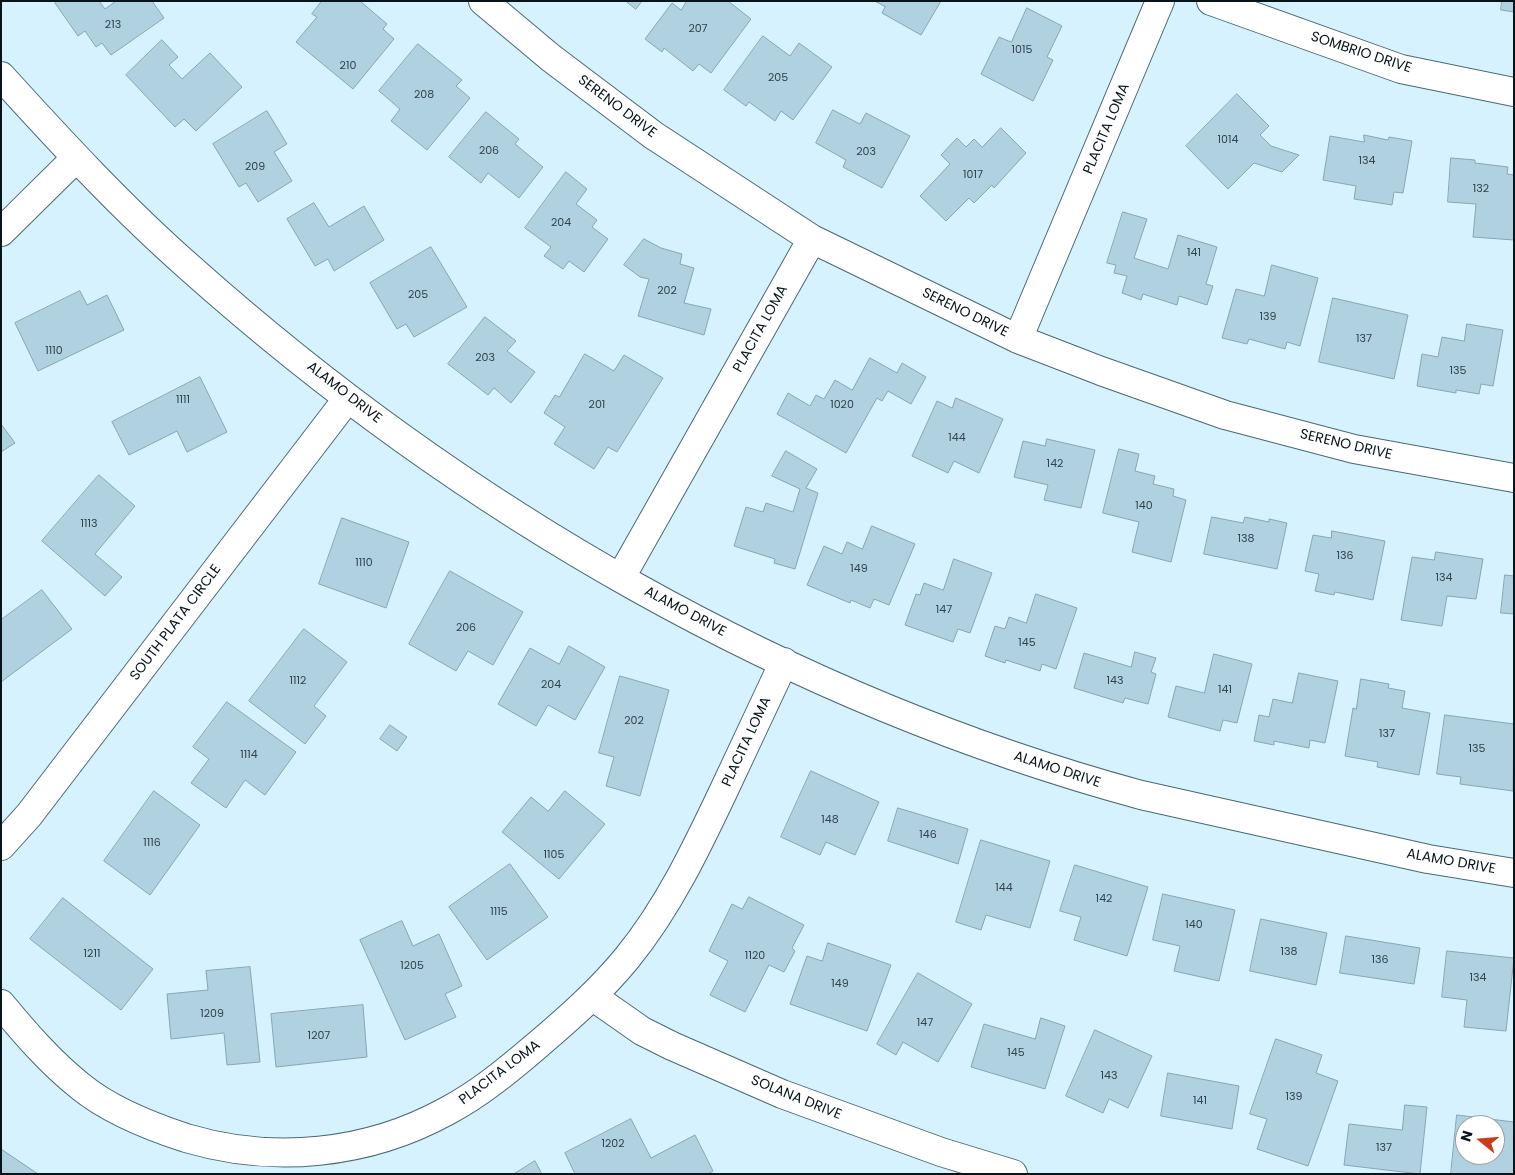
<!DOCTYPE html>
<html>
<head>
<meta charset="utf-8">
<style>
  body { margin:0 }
  #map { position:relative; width:1515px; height:1175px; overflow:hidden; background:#d6f2fe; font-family:Poppins,sans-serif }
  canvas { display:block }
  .frame { position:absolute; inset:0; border:2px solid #071419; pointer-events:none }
  .north { position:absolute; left:1455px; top:1115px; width:50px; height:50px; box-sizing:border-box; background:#fff; border:1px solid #9ca1a3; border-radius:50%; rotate:287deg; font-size:14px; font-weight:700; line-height:20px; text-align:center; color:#071419 }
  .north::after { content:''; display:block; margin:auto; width:18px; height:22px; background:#c63d18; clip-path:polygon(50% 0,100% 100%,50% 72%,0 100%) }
</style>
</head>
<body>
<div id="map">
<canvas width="1515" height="1175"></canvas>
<div class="frame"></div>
<div class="north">N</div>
</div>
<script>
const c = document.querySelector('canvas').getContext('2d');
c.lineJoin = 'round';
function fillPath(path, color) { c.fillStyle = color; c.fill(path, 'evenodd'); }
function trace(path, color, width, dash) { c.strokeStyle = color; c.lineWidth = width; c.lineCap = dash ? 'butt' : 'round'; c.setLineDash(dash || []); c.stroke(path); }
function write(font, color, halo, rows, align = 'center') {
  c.font = font + ' Poppins,sans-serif'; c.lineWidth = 4; c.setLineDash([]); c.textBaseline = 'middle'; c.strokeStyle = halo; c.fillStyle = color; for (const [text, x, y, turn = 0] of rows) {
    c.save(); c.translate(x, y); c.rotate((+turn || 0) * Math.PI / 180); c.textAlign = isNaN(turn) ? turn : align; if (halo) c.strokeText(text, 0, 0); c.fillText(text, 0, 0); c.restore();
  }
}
const building = new Path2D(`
  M57 1H99L105 9 116 1H152L164 18 111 55 102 43 96 47 85 31 78 36 55 3Z
  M322 1H360L387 24 383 29 394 39 353 89 296 42 317 17 312 14Z
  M626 1H642L636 9Z
  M687 1H728L751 19 711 73 699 64 693 71 664 48 662 52 645 39 672 3 681 10Z
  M875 1H941L921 35 882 13 885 7Z
  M1502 1H1514V12L1501 10Z
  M1027 8 1062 26 1047 57 1053 60 1033 101 981 74 999 37 1011 42Z
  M763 36 790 56 799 43 832 67 793 120 781 111 775 121 749 102 746 106 724 90Z
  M162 40 178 57 169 65 182 79 210 53 242 87 196 131 184 119 175 127 126 75Z
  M418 44 462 80 456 86 470 98 427 150 391 121 400 109 379 91Z
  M1237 94 1269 126 1260 135 1271 146 1299 155 1282 172 1254 163 1228 189 1186 146Z
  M833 110 860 124 866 113 910 136 882 188 843 167 846 160 816 143Z
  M267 111 287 144 274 152 292 181 258 202 246 183 239 187 213 144Z
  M486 112 519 139 515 144 543 167 519 198 488 173 481 183 449 157Z
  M1001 128 1026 153 994 188 992 185 974 203 969 198 946 221 920 196 950 164 941 155 957 138 966 147 974 139 982 147Z
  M1364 135 1388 140 1389 137 1412 141 1403 193 1394 192 1392 205 1354 199 1356 186 1323 180 1330 136 1364 142Z
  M1451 158 1475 160V163L1508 167 1507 174 1514 175V240L1473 237 1476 204 1448 202Z
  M566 172 587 189 576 204 597 220 592 227 608 239 584 272 569 261 563 269 544 256 551 247 525 228Z
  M314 203 329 227 364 206 384 240 334 271 328 259 315 266 287 219Z
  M1123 212 1147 219 1134 258 1168 269 1178 235 1217 247 1206 284 1213 286 1207 305 1179 296 1177 305 1143 294 1141 300 1122 293 1127 276 1114 273 1116 265 1107 263Z
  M644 239 661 248 682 254 680 264 694 268 684 303 711 309 704 335 638 316 649 279 640 277 624 265Z
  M431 247 467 307 414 337 406 324 397 329 370 283Z
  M1272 265 1318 278 1300 346 1287 342 1285 349 1249 339 1247 344 1222 338 1236 289 1264 296Z
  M80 291 87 305 107 295 124 330 38 371 15 323Z
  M1333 298 1408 315 1394 379 1319 362Z
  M485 317 516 341 507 351 535 372 511 403 494 388 488 395 448 364Z
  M1467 324 1503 330 1493 386 1481 384 1479 394 1456 390V393L1417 386 1422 354 1438 357 1442 337 1464 341Z
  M585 354 614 371 624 355 663 378 617 452 608 447 594 469 554 444 565 427 544 413 555 395 559 397Z
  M870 358 897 373 902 363 926 377 911 404 888 391 882 401 877 398 846 453 777 414 788 393 810 406 816 395 824 399 835 380 852 390Z
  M200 377 227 432 187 452 177 431 129 455 112 422Z
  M956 398 1003 419 979 473 954 461 948 473 912 456 937 401 952 408Z
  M1 424 15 443 1 452Z
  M1047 439 1095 450 1081 508 1044 500 1048 485 1014 477 1023 441 1045 446Z
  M1119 449 1139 454 1135 471 1155 476 1153 484 1174 489 1173 496 1186 500 1171 562 1132 552 1139 522 1103 513Z
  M786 451 817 469 806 488 818 493 795 569 774 563 775 559 734 546 746 507 763 512 766 503 793 512 800 489 772 476Z
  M99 475 135 506 95 554 122 577 105 596 42 541Z
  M1212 517 1243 523 1245 517 1269 522V519L1287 523 1277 569 1204 554Z
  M342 518 409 542 386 608 319 584Z
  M872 526 915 544 889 605 874 599 870 608 851 600 850 603 807 585 824 546 842 554 847 542 862 549Z
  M1332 531 1385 541 1373 600 1335 592 1334 595 1315 591 1319 574 1305 571 1313 535 1331 538Z
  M1436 552 1483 559 1476 599 1447 596 1442 626 1401 620 1412 557 1434 560Z
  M954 559 992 573 970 633 958 629 953 642 905 625 916 594 920 595 924 583 943 590Z
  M450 571 523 612 493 665 468 651 456 671 409 644Z
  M1505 575 1514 576V614L1501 613Z
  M42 590 72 629 1 682V620Z
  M1036 594 1077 608 1056 669 1042 664 1040 671 1006 660 1005 663 985 656 995 626 1005 629 1009 617 1026 623Z
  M304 629 347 662 314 706 326 716 305 744 249 701Z
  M569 646 605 667 575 720 548 705 536 726 498 704 530 648 559 664Z
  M1135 652 1156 658 1151 672 1156 674 1148 704 1125 698 1123 703 1074 688 1084 653 1131 667Z
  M1214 654 1252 664 1237 723 1223 720 1220 731 1168 717 1176 686 1204 693Z
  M1299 673 1338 681 1325 743 1310 740 1309 748 1274 741V745L1254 741 1259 715 1269 717 1273 699 1292 703Z
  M620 676 669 690 640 796 606 786 614 757 599 753Z
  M1361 679 1389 684 1388 688 1405 691 1402 708 1430 713 1419 775 1377 767 1378 762 1345 756 1353 708 1356 709Z
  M227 702 296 752 265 795 245 780 226 808 191 783 209 759 193 747Z
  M1445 715 1514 724 1513 791 1460 784 1461 777 1437 774Z
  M390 725 407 737 397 751 380 739Z
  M811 771 879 802 855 855 826 842 820 855 781 837Z
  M154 791 200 825 150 895 104 861Z
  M565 791 605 824 559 879 502 832 531 797 548 811Z
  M898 808 968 829 958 864 888 841Z
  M981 840 1050 861 1030 928 986 915 981 930 956 922Z
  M510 864 548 917 487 960 449 907Z
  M1075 865 1148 887 1127 956 1074 940 1081 917 1060 911Z
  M1163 894 1235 910 1219 981 1174 971 1180 946 1153 940Z
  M749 897 804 925 792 948 795 951 784 972 769 965 745 1012 710 995 728 961 709 951 732 904 742 909Z
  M63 898 153 969 121 1010 30 939Z
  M1261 919 1327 933 1316 985 1250 971Z
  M402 921 413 946 439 934 462 986 445 994 456 1017 405 1040 360 940Z
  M1346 936 1420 948 1414 984 1340 973Z
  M828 943 891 965 867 1031 790 1004 807 956 822 961Z
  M1447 951 1514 958 1506 1031 1464 1027 1467 1000 1442 997Z
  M250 967 260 1062 227 1065 224 1033 171 1039 167 994 208 990 206 971Z
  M918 973 972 1004 938 1062 903 1042 896 1055 877 1044Z
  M363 1005 367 1057 276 1067 271 1014Z
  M1041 1018 1065 1026 1045 1089 971 1067 984 1024 1035 1039Z
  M1095 1030 1152 1056 1128 1108 1109 1099 1103 1113 1066 1096Z
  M1276 1039 1322 1055 1316 1073 1338 1081 1308 1166 1257 1149 1267 1119 1250 1114Z
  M1168 1073 1239 1086 1232 1129 1161 1116Z
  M1405 1105 1427 1107 1420 1174 1344 1165 1349 1124 1402 1130Z
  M1457 1115 1514 1122V1174H1451ZM1465 1125H1495V1155H1465Z
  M631 1119 651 1158 695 1135 713 1171 708 1174H575L565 1153Z
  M1 1149 38 1174H1Z
  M535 1161 542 1174H514Z`);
const minor = new Path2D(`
  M483 1 551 58 653 135 812 239 1018 339 1101 371 1225 415 1354 449 1514 478
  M1211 1 1401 69 1514 92
  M1 76C61 142 122 208 189 267 461 510 788 699 1141 795L1428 859 1514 873
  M1 232 76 158
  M1018 339 1160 1
  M621 577 812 239
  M1 846 29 815 348 398
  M592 996 642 1031 672 1046 782 1094 941 1152 1013 1174
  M1 1004C25 1033 50 1062 80 1086 109 1110 149 1126 186 1138 273 1164 367 1155 447 1111 479 1094 507 1071 534 1048 567 1020 600 991 627 958 668 908 697 847 724 790 744 747 764 705 784 662`);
const numberNames = [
  ["213",113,25],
  ["207",698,29],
  ["1015",1022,50],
  ["210",348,66],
  ["205",778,78],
  ["208",424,95],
  ["1014",1228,140],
  ["206",489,151],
  ["203",866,152],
  ["134",1367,161],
  ["209",255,167],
  ["1017",973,175],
  ["132",1481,189],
  ["204",561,223],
  ["141",1194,253],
  ["202",667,291],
  ["205",418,295],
  ["139",1268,317],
  ["137",1364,339],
  ["1110",54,351],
  ["203",485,358],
  ["135",1458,371],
  ["1111",183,400],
  ["201",597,405],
  ["1020",842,405],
  ["144",957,438],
  ["142",1055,464],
  ["140",1144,506],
  ["1113",89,524],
  ["138",1246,539],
  ["136",1345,556],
  ["1110",364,563],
  ["149",859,569],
  ["134",1444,578],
  ["147",944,610],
  ["206",466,628],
  ["145",1027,643],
  ["1112",298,681],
  ["143",1115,681],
  ["204",551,685],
  ["141",1225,690],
  ["202",634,721],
  ["137",1387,734],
  ["135",1477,749],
  ["1114",249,755],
  ["148",830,820],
  ["146",928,835],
  ["1116",152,843],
  ["1105",554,855],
  ["144",1004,888],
  ["142",1104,899],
  ["1115",499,912],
  ["140",1194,925],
  ["138",1289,952],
  ["1211",92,954],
  ["1120",755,956],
  ["136",1380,960],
  ["1205",412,966],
  ["134",1478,978],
  ["149",840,984],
  ["1209",212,1014],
  ["147",925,1023],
  ["1207",319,1036],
  ["145",1016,1053],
  ["143",1109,1076],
  ["139",1294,1097],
  ["141",1200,1101],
  ["1202",613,1144],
  ["137",1384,1148]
];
const streetNames = [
  ["SOMBRIO DRIVE",1361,53,18],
  ["SERENO DRIVE",617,107,37],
  ["PLACITA LOMA",1107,129,-67],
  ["SERENO DRIVE",965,313,26],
  ["PLACITA LOMA",761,329,-61],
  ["ALAMO DRIVE",344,393,38],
  ["SERENO DRIVE",1346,445,13],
  ["ALAMO DRIVE",685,612,28],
  ["SOUTH PLATA CIRCLE",176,623,-53],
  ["PLACITA LOMA",747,742,-65],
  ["ALAMO DRIVE",1057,770,18],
  ["ALAMO DRIVE",1451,862,10],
  ["PLACITA LOMA",500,1073,-37],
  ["SOLANA DRIVE",796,1098,22]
];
fillPath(building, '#afd1e0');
trace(building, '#85a6b4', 1);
trace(minor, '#496875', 30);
trace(minor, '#fff', 28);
write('11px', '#31434b', null, numberNames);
write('14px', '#071419', '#fff', streetNames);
</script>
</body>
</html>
